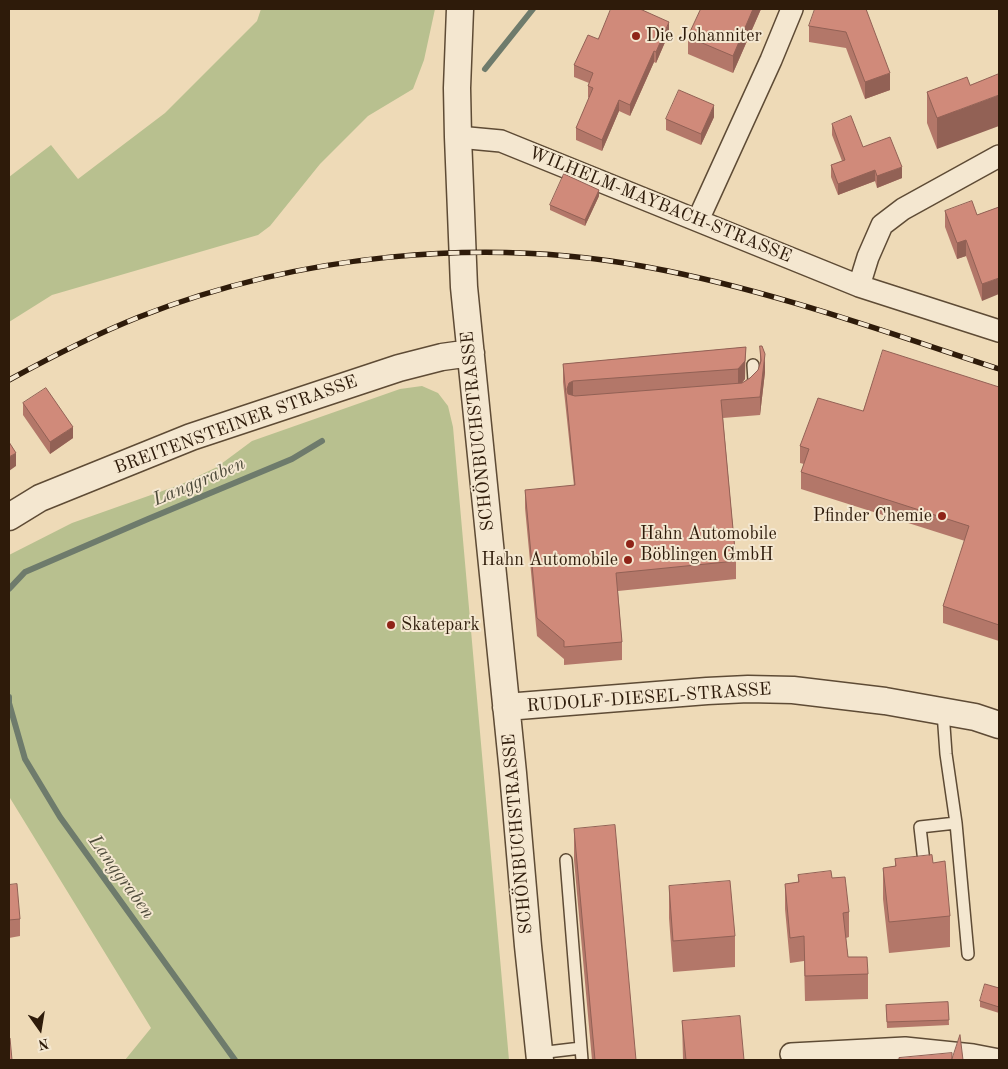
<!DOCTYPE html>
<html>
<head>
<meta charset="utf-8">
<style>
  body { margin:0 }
  #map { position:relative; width:1008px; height:1069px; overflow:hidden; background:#eedab7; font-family:"Old Standard TT",serif }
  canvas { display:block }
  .frame { position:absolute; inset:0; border:10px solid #2e1b0a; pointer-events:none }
  .north { position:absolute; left:15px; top:1004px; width:50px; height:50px; -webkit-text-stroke:4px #f4e7d0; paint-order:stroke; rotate:167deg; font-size:14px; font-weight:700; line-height:20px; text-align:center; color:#2e1b0a }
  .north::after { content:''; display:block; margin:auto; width:18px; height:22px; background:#2e1b0a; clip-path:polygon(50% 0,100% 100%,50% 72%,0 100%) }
</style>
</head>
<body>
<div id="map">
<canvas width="1008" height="1069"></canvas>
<div class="frame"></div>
<div class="north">N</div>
</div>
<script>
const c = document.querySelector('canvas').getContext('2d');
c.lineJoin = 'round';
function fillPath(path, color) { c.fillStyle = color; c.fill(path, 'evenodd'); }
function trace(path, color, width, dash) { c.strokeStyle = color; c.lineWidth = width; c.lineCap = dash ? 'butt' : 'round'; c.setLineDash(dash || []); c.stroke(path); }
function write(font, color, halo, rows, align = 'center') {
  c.font = font + ' "Old Standard TT",serif'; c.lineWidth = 4; c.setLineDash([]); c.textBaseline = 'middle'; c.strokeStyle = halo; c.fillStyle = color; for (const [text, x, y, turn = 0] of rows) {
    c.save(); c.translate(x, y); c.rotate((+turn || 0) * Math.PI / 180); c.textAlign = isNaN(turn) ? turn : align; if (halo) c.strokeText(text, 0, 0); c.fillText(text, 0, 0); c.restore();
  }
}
const green = new Path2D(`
  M261 9H435L424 60 413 89 368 116 320 164 270 226 258 235 52 295 9 322V177L51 145 78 179 165 113 257 21Z
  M422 386 438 393 448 406 453 427 509 1060H125L151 1028 10 798 9 790V555L72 523 182 484 217 467 252 441 400 389Z`);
const stream = new Path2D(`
  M485 69 533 9
  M9 589 25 572 148 519 292 459 322 441
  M9 697V703L25 759 60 817 235 1060`);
const service = new Path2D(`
  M749 389 754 381 753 365
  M943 712 946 754 956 823 968 954
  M566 860 582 1060
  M925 871 920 827 956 823
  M539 1053 581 1048`);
const minor = new Path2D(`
  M458 137 501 141 859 286 999 331
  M698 220 771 60 792 9
  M859 286 868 257 882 225 903 209 999 156
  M791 1054 905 1048 973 1055 999 1060`);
const tertiary = new Path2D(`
  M460 9 457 88 458 137 464 287 513 773 528 946 540 1060
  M9 517 40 498 191 437 399 368 442 357 471 353
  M506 707 707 691 748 689 793 690 885 701 975 717 999 725`);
const rail = new Path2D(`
  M9 380C51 357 94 335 139 317 296 255 481 236 647 267 767 289 883 331 999 369`);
const wall = new Path2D(`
  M701 9H761L733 73 688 54V37Z
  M866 9 890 90 865 99 846 48 809 42V26Z
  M669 33 656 63 654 62 630 116 619 111 602 151 576 140V128L589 98 588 97V86L589 83 574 77V65L598 39Z
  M999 34V59L998 55V35Z
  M970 85 937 149 927 123V92Z
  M714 117 701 145 666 130V119Z
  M832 124 863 147 902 178 877 188 875 181 838 195 831 177V165L842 161 832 135Z
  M599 196 585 226 550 210V205Z
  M999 207 982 301 966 256 957 259 945 227V211L977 215Z
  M760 346 765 372 760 415 723 418 736 561V579L618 591 622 642V660L564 665V659L537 636 525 508V490L574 486 563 382V364L746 347 745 379 742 383 750 378 758 370 760 362Z
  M999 387V641L943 623V606L965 541 801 489V472L804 464 800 463V446L863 411Z
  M23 403 73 438 50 454 23 415Z
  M574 829 636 1060H592L574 860Z
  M895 859 933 863 950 916V947L889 953 883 899V868L895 866Z
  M798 875 832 878 849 912V937L846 938 848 957 868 974V999L805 1001 804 961 790 963 785 909V884L798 882Z
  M9 885 20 919V936L9 938Z
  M669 886 735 936V967L673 972 669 918Z
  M999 988V1013L980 1007V1001Z
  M948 1002 949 1025 887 1028 886 1005Z
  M682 1021 744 1060H683Z`);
const shadedWall = new Path2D(`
  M753 9H761L733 73V56Z
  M669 22V33L656 63V52Z
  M654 51V62L630 116V105Z
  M890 73V90L865 99V82Z
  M999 95V126L937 149V118Z
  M619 100V111L602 151V140Z
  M714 105V117L701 145V134Z
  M902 167V178L877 188V176Z
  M875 170V181L838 195V184Z
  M599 190V196L585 226V220Z
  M966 240V256L957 259V243Z
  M999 278V294L982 301V284Z
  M765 354V372L760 415V397Z
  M745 361V379L738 387V369Z
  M573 381V400L569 401 567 389 569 383Z
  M73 427V438L50 454V442Z
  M16 453V466L9 471V457Z`);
const building = new Path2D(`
  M611 9H640L669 22 656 52 654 51 630 105 619 100 602 140 576 128 593 88 588 86 593 73 574 65 588 35 598 39Z
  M701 9H753L733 56 688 37Z
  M815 9H866L890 73 865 82 846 32 809 26Z
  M999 74V95L937 118 927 92 967 77 970 85Z
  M679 90 714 105 701 134 666 119Z
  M851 116 863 147 890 137 902 167 877 176 875 170 838 184 831 165 845 160 832 124Z
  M564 174 599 190 585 220 550 205Z
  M972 201 977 215 999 207V278L982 284 966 240 957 243 945 211Z
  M760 346H762L765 354 760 397 721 400 736 561 616 573 622 642 564 647V641L537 618 525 490 575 485 563 364 746 347 745 361 738 369 573 381 569 383 567 389 568 394 575 396 742 383 750 378 758 370 761 361Z
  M883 350 999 387V625L943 606 969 526 801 472 809 449 800 446 818 398 863 411Z
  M46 388 73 427 50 442 23 403Z
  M9 442 16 453 9 457Z
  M615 825 636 1060H595L574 829Z
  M932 855 933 863 945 861 950 916 889 922 883 868 896 866 895 859Z
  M831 871 832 878 845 877 849 912 843 913 848 957H867L868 974 805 976 804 936 790 938 785 884 799 882 798 875Z
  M730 881 735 936 673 941 669 886Z
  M17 884 20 919 9 920V885Z
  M985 984 999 988V1007L980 1001Z
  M948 1002 949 1020 887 1022 886 1005Z
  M740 1016 744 1060H686L682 1021Z
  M960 1035 963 1060H952Z
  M9 1038H10L12 1060H9Z
  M952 1053V1060H899V1058Z`);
const markers = [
  [636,36,5,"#8f2418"],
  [942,516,5,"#8f2418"],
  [630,544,5,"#8f2418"],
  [628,560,5,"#8f2418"],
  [391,625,5,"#8f2418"]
];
const poiNames = [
  ["Die Johanniter",646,36],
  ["Pfinder Chemie",932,516,"right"],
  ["Hahn Automobile",640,534],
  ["Böblingen GmbH",640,555],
  ["Hahn Automobile",618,560,"right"],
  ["Skatepark",401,625]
];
const streetNames = [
  ["WILHELM-MAYBACH-STRASSE",660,205,22],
  ["BREITENSTEINER STRASSE",236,425,-20],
  ["SCHÖNBUCHSTRASSE",478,431,-96],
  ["RUDOLF-DIESEL-STRASSE",649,698,-4],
  ["SCHÖNBUCHSTRASSE",518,834,-95]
];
const waterNames = [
  ["Langgraben",199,482,-23],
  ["Langgraben",121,877,54]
];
fillPath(green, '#b8c08f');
trace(stream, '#6e7b6c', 6);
trace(service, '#5e4b35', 14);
trace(minor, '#5e4b35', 24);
trace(tertiary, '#5e4b35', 29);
trace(service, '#f4e7d0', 11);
trace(minor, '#f4e7d0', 21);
trace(tertiary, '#f4e7d0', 26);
trace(rail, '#2e1b0a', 5.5);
trace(rail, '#f4e7d0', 4, [11]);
fillPath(wall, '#b37769');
fillPath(shadedWall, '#926155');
fillPath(building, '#d08a7a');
trace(building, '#926155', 1);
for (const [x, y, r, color] of markers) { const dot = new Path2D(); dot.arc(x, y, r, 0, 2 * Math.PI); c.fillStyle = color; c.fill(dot); trace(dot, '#f4e7d0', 2); }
write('18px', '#2e1b0a', '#f4e7d0', poiNames, 'left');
write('18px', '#2e1b0a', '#f4e7d0', streetNames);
write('italic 19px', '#4e4b3b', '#f4e7d0', waterNames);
</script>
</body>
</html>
